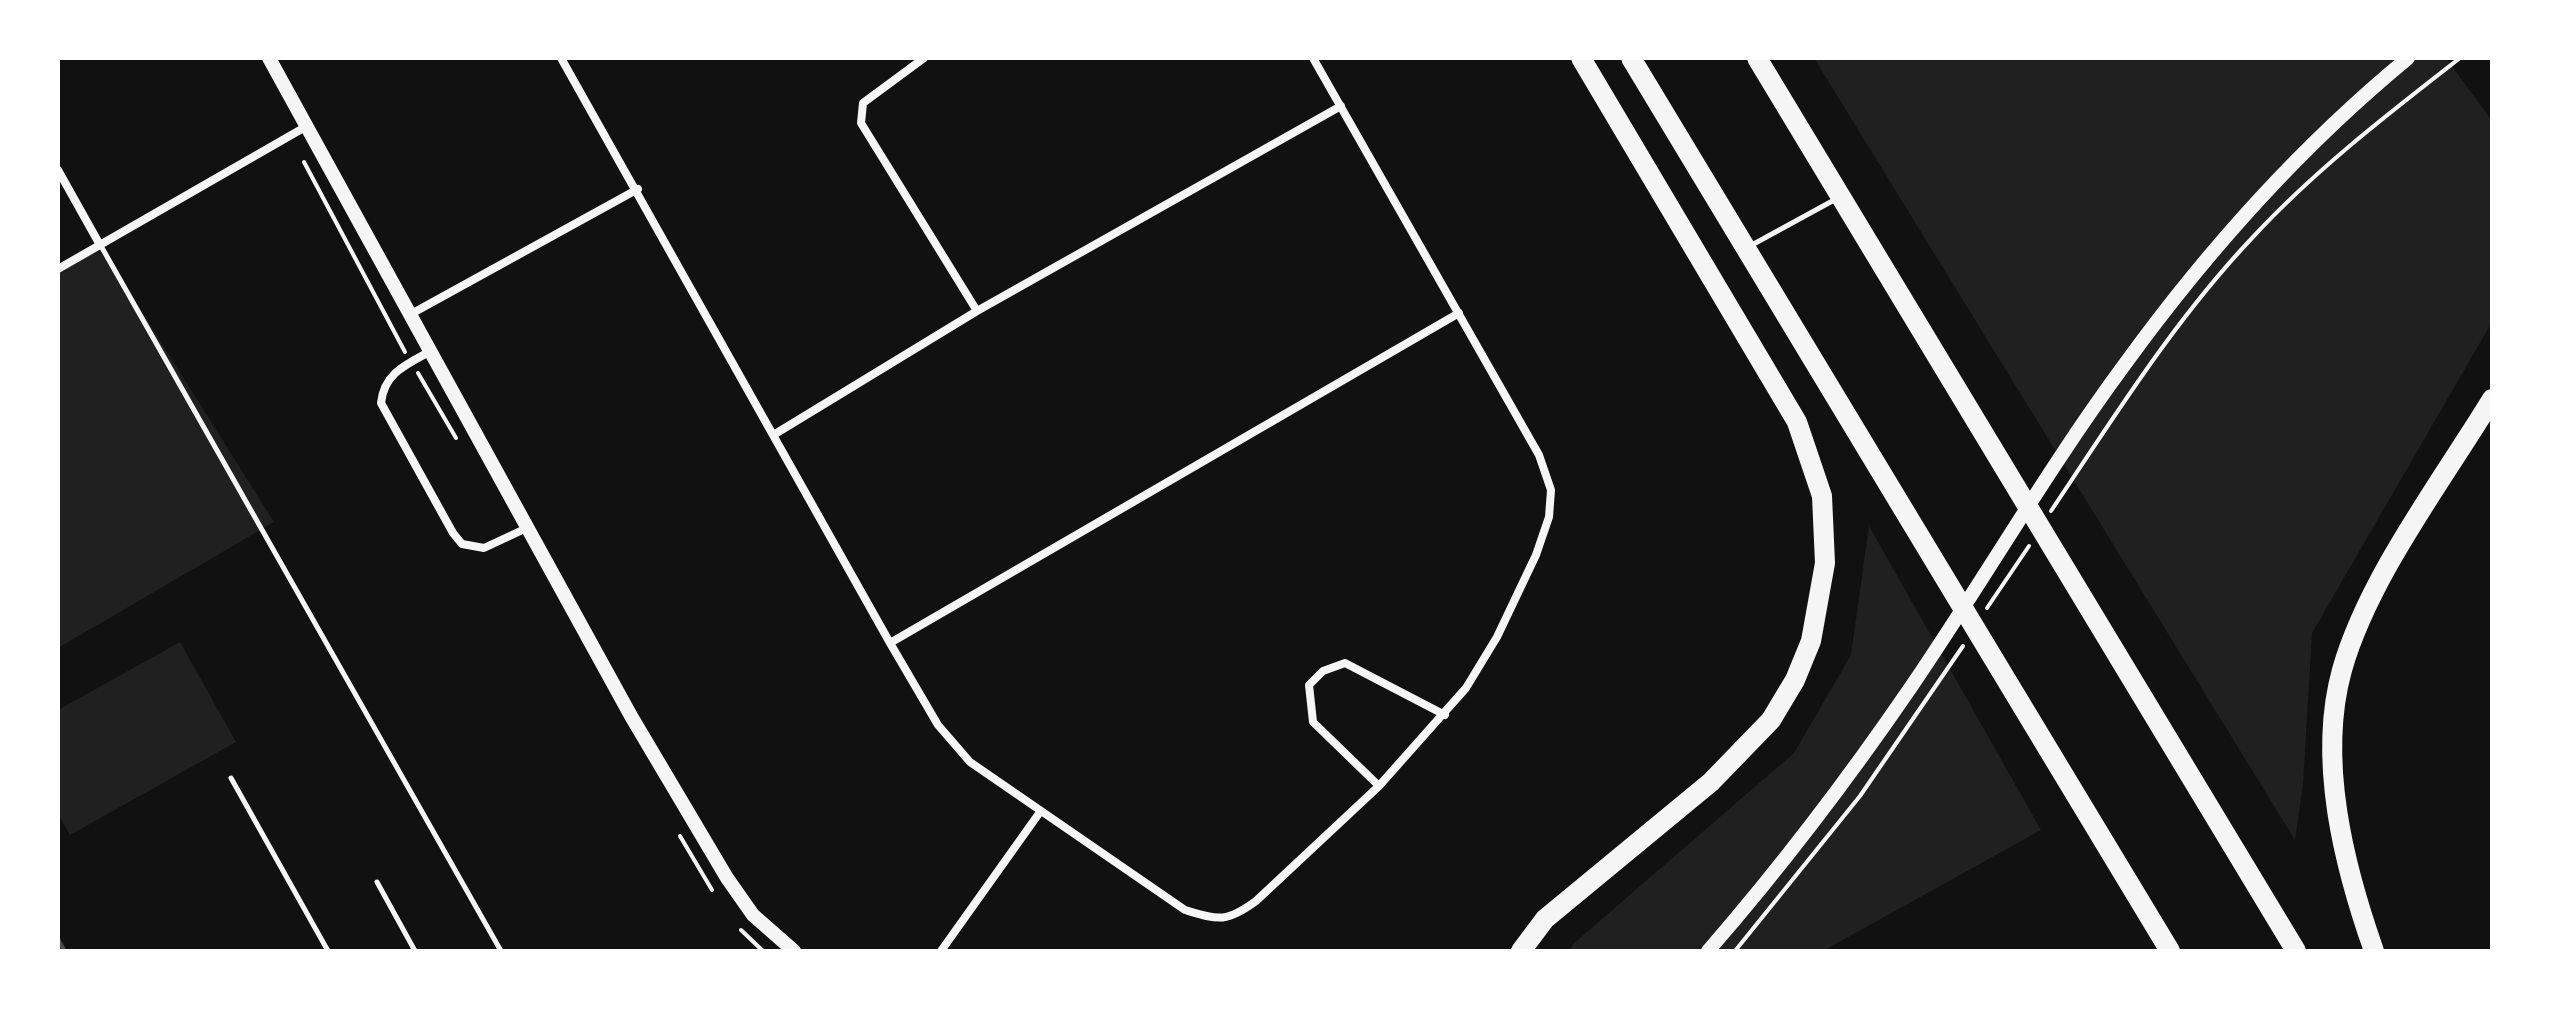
<!DOCTYPE html>
<html>
<head>
<meta charset="utf-8">
<style>
  body { margin:0 }
  #map { position:relative; width:2550px; height:1009px; overflow:hidden; background:#111; font-family:"Work Sans",sans-serif }
  canvas { display:block }
  .frame { position:absolute; inset:0; border:60px solid #fff; pointer-events:none }
</style>
</head>
<body>
<div id="map">
<canvas width="2550" height="1009"></canvas>
<div class="frame"></div>
</div>
<script>
const c = document.querySelector('canvas').getContext('2d');
c.lineJoin = 'round';
function fillPath(path, color) { c.fillStyle = color; c.fill(path, 'evenodd'); }
function trace(path, color, width, dash) { c.strokeStyle = color; c.lineWidth = width; c.lineCap = dash ? 'butt' : 'round'; c.setLineDash(dash || []); c.stroke(path); }
const green = new Path2D(`
  M1814 58H2446L2492 121V322L2312 633 2303 784 2295 840Z
  M100 245 274 522 58 648V271Z
  M1869 526 2041 830 1823 951H1569L1573 944 1794 753 1851 655Z
  M180 642 236 742 70 835 58 814V710Z`);
const building = new Path2D(`
  M58 935 67 951H58Z`);
const path = new Path2D(`
  M304 162 405 352
  M418 373 456 438
  M2051 511C2114 417 2175 319 2253 237 2315 170 2388 114 2460 58
  M1987 608 2029 546
  M680 836 712 890
  M741 930 763 951
  M1735 951 1860 796 1963 646`);
const service = new Path2D(`
  M101 246 501 951
  M1750 246 1836 199
  M231 778 328 951
  M377 882 415 951`);
const minor = new Path2D(`
  M561 58 890 643 938 725 970 762 1185 910C1219 920 1226 923 1256 901L1379 786 1466 688 1497 637 1536 555 1549 517 1551 490 1539 455 1313 58
  M924 58 863 103 861 123 977 311
  M58 170 100 245
  M58 269 307 126
  M411 314 638 189
  M429 352C405 365 384 374 381 403L453 533 462 544 484 548 529 527
  M775 434 977 311 1341 106
  M890 643 1459 313
  M1379 786 1313 722 1309 685 1323 671 1345 663 1445 715
  M941 951 1040 812`);
const tertiary = new Path2D(`
  M269 58 631 716 727 878 753 915 794 951
  M1708 951C1781 867 1848 779 1911 687 1984 580 2048 468 2125 364 2207 251 2300 147 2408 58`);
const motorway = new Path2D(`
  M1631 58 2170 951
  M1757 58 2296 951
  M1521 951 1545 919 1711 782 1771 720 1795 680 1811 641 1825 563 1822 496 1797 422 1581 58
  M2374 951C2344 866 2317 760 2342 670 2368 578 2442 481 2492 399`);
fillPath(green, '#202020');
fillPath(building, '#4a4a4a');
trace(path, '#f5f5f5', 4);
trace(service, '#f5f5f5', 5);
trace(minor, '#f5f5f5', 8);
trace(tertiary, '#f5f5f5', 14);
trace(motorway, '#f5f5f5', 20);
</script>
</body>
</html>
